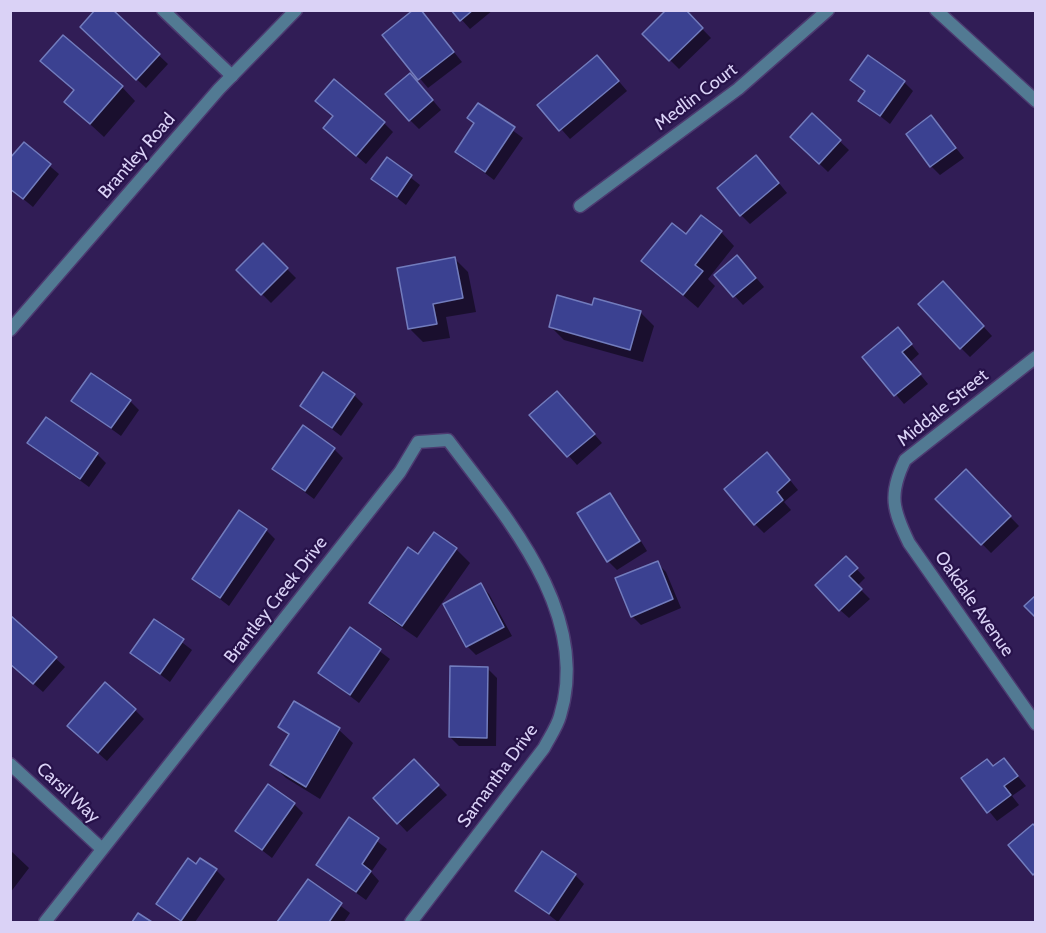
<!DOCTYPE html>
<html>
<head>
<meta charset="utf-8">
<style>
  body { margin:0 }
  #map { position:relative; width:1046px; height:933px; overflow:hidden; background:#311d56; font-family:Cabin,sans-serif }
  canvas { display:block }
  .frame { position:absolute; inset:0; border:12px solid #dad2f6; pointer-events:none }
</style>
</head>
<body>
<div id="map">
<canvas width="1046" height="933"></canvas>
<div class="frame"></div>
</div>
<script>
const c = document.querySelector('canvas').getContext('2d');
c.lineJoin = 'round';
function fillPath(path, color) { c.fillStyle = color; c.fill(path, 'evenodd'); }
function trace(path, color, width, dash) { c.strokeStyle = color; c.lineWidth = width; c.lineCap = dash ? 'butt' : 'round'; c.setLineDash(dash || []); c.stroke(path); }
function write(font, color, halo, rows, align = 'center') {
  c.font = font + ' Cabin,sans-serif'; c.lineWidth = 4.5; c.setLineDash([]); c.textBaseline = 'middle'; c.strokeStyle = halo; c.fillStyle = color; for (const [text, x, y, turn = 0] of rows) {
    c.save(); c.translate(x, y); c.rotate((+turn || 0) * Math.PI / 180); c.textAlign = isNaN(turn) ? turn : align; if (halo) c.strokeText(text, 0, 0); c.fillText(text, 0, 0); c.restore();
  }
}
const shadow = new Path2D(`
  M111 10 168 64 146 88 91 36Z
  M420 10 462 62 428 88 384 36Z
  M453 10H493L470 29Z
  M684 10 711 38 679 69 644 34Z
  M42 61 122 87 135 101 104 137 66 102 75 91Z
  M606 66 627 91 570 139 540 105Z
  M851 80 904 82 913 91 890 124 860 100 866 93Z
  M419 84 441 110 419 129 410 120Z
  M478 105 523 138 494 180 457 152 475 124 469 118Z
  M812 115 849 150 828 172 792 137Z
  M334 117 384 123 393 132 366 164 334 137Z
  M931 117 964 158 940 175 931 166Z
  M24 144 59 174 33 207 10 188Z
  M387 159 420 185 406 205 373 179Z
  M765 166 787 193 750 224 741 215Z
  M721 232 734 246 708 279 715 286 698 308 643 261 686 236Z
  M263 245 296 278 271 303 238 270Z
  M455 259 468 272 476 312 446 317 450 338 423 342 410 329 399 269Z
  M746 266 764 287 743 305 716 275Z
  M952 292 992 336 970 357 961 348Z
  M593 307 640 312 654 326 643 362 564 340 550 326Z
  M906 338 919 354 910 362 928 384 904 404 864 357Z
  M354 395 363 404 341 436 302 406Z
  M73 401H130L139 410 121 436Z
  M566 402 602 443 577 465 532 415Z
  M29 443 97 454 106 463 89 487Z
  M334 449 343 458 314 499 274 469Z
  M776 463 798 490 784 502 791 510 764 533 755 524Z
  M966 471 1019 526 991 553 938 499Z
  M609 495 618 504 647 551 617 570 608 561Z
  M266 530 275 539 229 606 194 579Z
  M456 549 470 563 417 638 385 616 371 602 418 556Z
  M846 558 865 578 857 586 870 599 849 618 840 610Z
  M657 563 666 572 681 608 641 625 632 616Z
  M480 585 489 594 512 636 476 655 467 646Z
  M10 617 65 667 43 692 10 663Z
  M154 621 192 650 170 682 132 653Z
  M350 629 390 659 359 703 320 673Z
  M488 669 497 678 496 746H459L450 737Z
  M295 703 339 730 353 743 320 799 286 778 272 765 289 736 280 727Z
  M135 710 144 719 107 761 78 735Z
  M1004 760 1026 786 1012 796 1019 805 997 821 963 779 994 767Z
  M414 761 447 795 407 832 375 798Z
  M294 804 303 813 272 858 237 831Z
  M350 820 387 849 371 872 379 881 366 900 318 865Z
  M10 850 29 868 10 893Z
  M196 866 216 870 225 879 195 922H181L158 904Z
  M575 875 584 884 558 922 517 890Z
  M308 881 350 913 344 922H279Z`);
const building = new Path2D(`
  M95 10H113L160 54 136 80 80 27Z
  M413 10H421L454 52 418 80 382 35Z
  M451 10H473L460 21Z
  M666 10H686L703 28 669 61 642 34Z
  M63 35 123 86 90 124 64 102 74 90 40 61Z
  M597 55 619 81 559 131 537 105Z
  M868 55 905 81 880 116 858 101 865 91 850 80Z
  M410 73 433 100 409 121 385 94Z
  M334 79 385 122 356 156 323 128 333 116 315 101Z
  M478 103 515 127 485 172 455 152 474 123 467 118Z
  M812 113 841 140 819 164 790 137Z
  M931 115 956 148 930 167 906 134Z
  M24 142 51 164 23 199 10 189V158Z
  M756 155 779 183 740 216 717 188Z
  M387 157 412 175 397 197 371 179Z
  M701 215 722 231 695 265 703 271 683 295 641 261 672 223 686 234Z
  M263 243 288 268 261 295 236 270Z
  M737 255 756 278 733 297 714 275Z
  M455 257 463 298 433 304 437 324 408 329 397 268Z
  M943 281 984 326 960 349 918 304Z
  M557 295 592 305 594 298 641 311 630 350 549 327Z
  M898 327 912 344 902 352 921 374 894 396 862 357Z
  M323 372 355 394 332 428 300 406Z
  M91 373 131 400 111 428 71 401Z
  M557 391 595 434 567 457 529 415Z
  M46 417 98 453 80 479 27 443Z
  M303 425 335 448 305 491 272 469Z
  M767 452 790 480 777 492 783 500 754 525 724 489Z
  M966 469 1011 516 981 545 935 499Z
  M610 493 640 541 607 562 577 513Z
  M239 510 267 529 220 598 192 579Z
  M434 532 457 548 402 626 369 603 408 547 418 554Z
  M846 556 858 568 849 576 862 589 839 611 815 585Z
  M658 561 673 599 631 617 615 578Z
  M481 583 504 627 466 647 443 604Z
  M1036 595V618L1024 606Z
  M10 615 57 657 33 684 10 664Z
  M154 619 184 639 160 674 130 653Z
  M350 627 381 649 350 695 318 673Z
  M450 666 488 667 487 738 449 737Z
  M105 682 136 709 98 753 67 726Z
  M294 701 340 728 306 787 270 765 289 734 278 727Z
  M1004 758 1018 776 1004 786 1011 795 987 813 961 778 987 759 993 766Z
  M414 759 439 785 397 824 373 798Z
  M268 784 295 803 262 850 235 831Z
  M349 817 379 838 362 864 371 871 356 892 316 865Z
  M1033 824 1036 827V872L1033 875 1008 845Z
  M542 851 576 874 549 914 515 891Z
  M188 858 196 864 200 858 217 869 181 921 156 904Z
  M308 879 342 903 329 922H277Z
  M138 913 152 922H132Z`);
const minor = new Path2D(`
  M163 10 232 76
  M580 206 738 89 828 10
  M1036 357 905 460C888 495 893 510 909 543L1036 724
  M10 764 102 849
  M45 922 400 472 418 442 448 440C505 516 592 613 560 716 557 727 549 738 544 748L411 922`);
const tertiary = new Path2D(`
  M936 10 1036 101
  M10 330 219 89 296 10`);
const streetNames = [
  ["Medlin Court",696,97,-37],
  ["Brantley Road",137,156,-49],
  ["Middale Street",943,408,-39],
  ["Brantley Creek Drive",276,600,-52],
  ["Oakdale Avenue",974,604,55],
  ["Samantha Drive",498,776,-54],
  ["Carsil Way",68,793,43]
];
fillPath(shadow, '#0007');
fillPath(building, '#3b4191');
trace(building, '#727cbd', 1.5);
trace(minor, '#4c3a70', 15);
trace(tertiary, '#4c3a70', 15);
trace(minor, '#527a93', 12);
trace(tertiary, '#527a93', 12);
write('18px', '#dad2f6', '#27124a', streetNames);
</script>
</body>
</html>
